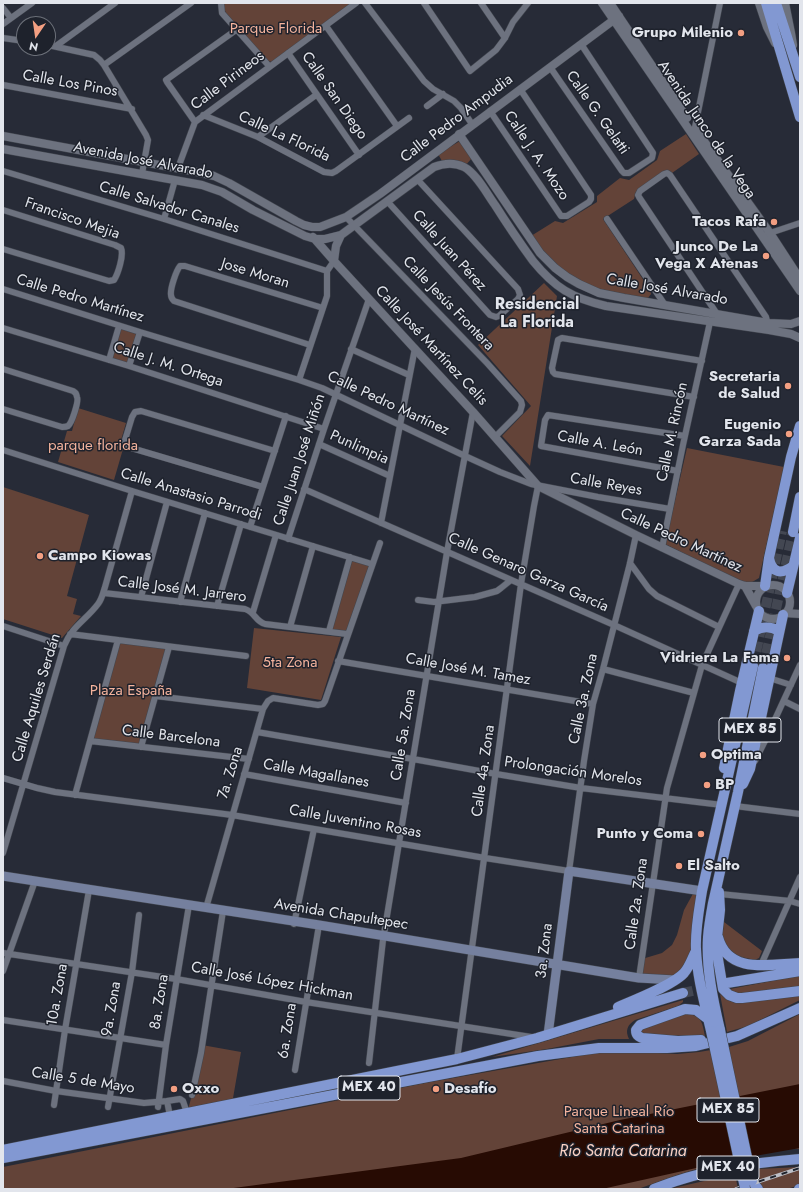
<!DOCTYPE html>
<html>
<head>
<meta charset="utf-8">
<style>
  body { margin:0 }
  #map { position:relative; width:803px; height:1192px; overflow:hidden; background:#272b37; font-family:Jost,sans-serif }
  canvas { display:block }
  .frame { position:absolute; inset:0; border:4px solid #e2e5ec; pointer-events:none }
  .north { position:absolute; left:16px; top:16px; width:40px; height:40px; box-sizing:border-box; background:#1e222c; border:1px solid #6c7079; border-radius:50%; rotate:193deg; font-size:11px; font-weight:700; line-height:16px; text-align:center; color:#e2e5ec }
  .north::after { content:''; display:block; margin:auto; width:14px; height:18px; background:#f39f82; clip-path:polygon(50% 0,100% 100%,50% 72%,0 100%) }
</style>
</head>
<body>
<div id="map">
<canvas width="803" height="1192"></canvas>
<div class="frame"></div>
<div class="north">N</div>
</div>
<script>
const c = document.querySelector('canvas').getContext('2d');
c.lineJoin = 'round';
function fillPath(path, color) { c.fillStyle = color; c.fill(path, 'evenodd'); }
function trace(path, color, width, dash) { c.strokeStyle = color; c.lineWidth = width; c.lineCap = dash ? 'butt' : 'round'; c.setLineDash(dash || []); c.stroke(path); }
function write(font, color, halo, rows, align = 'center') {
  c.font = font + ' Jost,sans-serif'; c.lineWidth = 3; c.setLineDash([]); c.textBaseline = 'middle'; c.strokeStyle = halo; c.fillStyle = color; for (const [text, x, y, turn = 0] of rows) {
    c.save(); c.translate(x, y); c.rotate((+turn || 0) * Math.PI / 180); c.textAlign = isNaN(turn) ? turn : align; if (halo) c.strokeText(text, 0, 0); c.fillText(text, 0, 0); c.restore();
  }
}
const green = new Path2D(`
  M224 3H355L272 62 268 61 226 13 224 9Z
  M686 134 699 154 672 173 666 172 636 192 634 199 603 219 650 290 651 294 648 298C639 299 630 297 621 295 596 290 571 279 553 262 545 254 538 245 531 236L555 221 563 223 597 202V196L620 178 629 180 657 160 660 151Z
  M460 141 472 158 465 166 442 161 438 154Z
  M544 283 557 296 530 466 502 436 531 406 478 345Z
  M119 326 140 332 129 366 109 360Z
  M78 408 126 423 119 447 123 449 114 480 58 462 67 431H72Z
  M687 448 784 467 759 578 747 585 665 544Z
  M3 487 89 515 67 596 77 599 73 614 81 616 62 638 3 619Z
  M350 557 372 564 347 634 329 631Z
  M254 628 341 637 321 700 247 688Z
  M118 640 169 647 141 747 90 741Z
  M695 890 702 891 696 944 675 980 639 978 642 959 662 953 672 945 677 935 684 910Z
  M724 922 762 951 759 958 755 960 732 955 722 940Z
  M800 976V987L750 993H733L730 989 787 978Z
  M720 994 728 1000 735 1003 800 994V1000L748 1026 727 1032Z
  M683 1000V1002L678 1006 635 1020C627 1025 625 1031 629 1039H599L547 1049 492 1057Z
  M685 1013C702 1016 702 1021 705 1036L642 1035 640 1029Z
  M800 1014V1149L784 1148 713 1164 677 1175 638 1189H3V1167L425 1083 600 1052 619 1051 677 1054 699 1052 729 1047 748 1041Z
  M202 1045 241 1052 232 1104 187 1113 192 1095Z
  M800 1167V1185L787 1189H762L757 1169Z
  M735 1174 738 1189H669Z`);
const water = new Path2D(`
  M800 1084V1148L732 1160 602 1189H226L461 1158 620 1120Z`);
const trunkTunnel = new Path2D(`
  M753 666 782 531
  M763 668 793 532
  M683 993 710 987`);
const minor = new Path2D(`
  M221 3 222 13 269 66
  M365 3 424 81 433 89 454 101 461 108 472 124
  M424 3 470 71 496 50 505 38 513 22 528 3
  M481 3 505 38
  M3 8 11 18
  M3 24 32 3
  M326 26 397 126
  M3 38 24 41
  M48 45 94 55 100 60 104 65 146 135 148 140 142 174
  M56 46 115 3
  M288 53 359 155
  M104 65 191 3
  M550 67 622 171 624 173H629L652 158 653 153 581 44
  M3 85 132 109
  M427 106 443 94
  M490 111 561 216H567L589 202 591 199V195L520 89
  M203 115 258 137 324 172 332 173 336 171 409 118
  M195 122 167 82 166 80 236 30
  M694 132 720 3
  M258 137 316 95
  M178 168 195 122 356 3
  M3 171 164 219 327 271
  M387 201 490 315 496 317 499 316 518 299 520 295 518 289 417 179
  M3 210 115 245 121 248C124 255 118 274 114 280L109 281 3 249
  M346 217 487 363 521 401 522 405 520 412 495 437
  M164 219 175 180
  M607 219 665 305
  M767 234 800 223
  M3 289 140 332 299 380 322 388 465 456 500 472 531 484 598 497 670 509
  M717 314 639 197 638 195 640 191 664 174 667 173 670 175 766 317 768 325
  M3 328 129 366 324 429
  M310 345 174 301C172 299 171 298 171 295 170 289 176 271 180 266H185L323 308
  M351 349 409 375
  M109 360 119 326
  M129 366 140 332
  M3 369 73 391C76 393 76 393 77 397 79 401 72 423 68 426 66 427 65 427 62 427L3 409
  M299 380 327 296V271L334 261
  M694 397 555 374 553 372 552 368 558 340 562 338 702 361
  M319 444 390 476
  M3 450 132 491 372 564
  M678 471 541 446 545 420 548 415 685 436
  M263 487 128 447 125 444V440L132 417 135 412 141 411 275 451
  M304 489 614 625 742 683
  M381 523 415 348
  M250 527 286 416
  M288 539 324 429 369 299
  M662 548 683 445 710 322
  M630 563 649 589 657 596 719 627
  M104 593 245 609C255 612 255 621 265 624L347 634
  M141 597 167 502
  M418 600 434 602 475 597 497 591 501 588 511 580
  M180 602 205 513
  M217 606 241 524
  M253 612 276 535
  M3 626 64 646
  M290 627 313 546
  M329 631 350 557
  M70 634 246 656
  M338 661 593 704
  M603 669 694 693
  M769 678 791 685
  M156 696 263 709
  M784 701 800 709
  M257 732 413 759 496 774 581 788 722 805
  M90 741 249 759
  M141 747 169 647
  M755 761 765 741 800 665
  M244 774 406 803
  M3 778 37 788 55 792 232 815 485 858 569 871 584 761 593 704 603 669 630 563 636 535
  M75 795 118 640
  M735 806 800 814
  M3 853 64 646C72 626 86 620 98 604 102 599 103 593 105 587L132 491
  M720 894 790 901 800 904
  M206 908 263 709 268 701 273 698 318 705 323 704 325 701 380 543
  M294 924 314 829
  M3 953 176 979 306 1002 531 1037
  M761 965 800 877
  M3 971 35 881
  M639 978 667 788 702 665 739 584
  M3 1020 166 1045
  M457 1059 521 584 534 506 538 486
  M369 1063 383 940 447 552 473 412
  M295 1070 319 925
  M3 1081 56 1091 144 1103 167 1101
  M192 1095 201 1053 223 911
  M54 1105 65 1030 89 890
  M108 1107 132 972 139 915
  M158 1107 166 1045 189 905
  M170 1116 167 1101 180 1099 183 1101 187 1113`);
const tertiary = new Path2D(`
  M602 3 800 291
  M610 3 687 118
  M759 3 767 27 775 43
  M785 3 791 33 793 45
  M696 130 770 233 800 279
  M459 134 540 253 555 268 567 277 579 284 599 293 624 298 768 323 791 324 800 321
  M3 136 197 172 214 176 229 183 296 221 304 225 312 227H320L346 217 380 194 619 16
  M3 149 202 185 222 192 253 210 305 236 315 239H325L341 235 434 167C444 163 454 162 464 167 476 173 487 194 495 205 507 224 520 243 533 261 555 288 572 298 606 306L769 330 791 334 800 338
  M313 237 334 261 473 412 538 486 636 535 739 584 745 586H765
  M334 261 336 246 341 235
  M756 602a17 17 0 1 1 34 0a17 17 0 1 1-34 0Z
  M745 586 756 606
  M785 613 800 614`);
const secondary = new Path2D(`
  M3 876 319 925 639 978 675 980
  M548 1035 569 871 702 891`);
const trunk = new Path2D(`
  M766 3 800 117
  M776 3 800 77
  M793 532 800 497
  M769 558C772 573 781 575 793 566
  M765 586 769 558 791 457 800 426
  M787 593 800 538
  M754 631C763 626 770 626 779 631
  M724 768 740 691 759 611
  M743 784 750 769 783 615
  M719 892 720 910 716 947 723 989 729 995 737 998H742L800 991
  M718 937C728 975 770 964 800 963
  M727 983 800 971
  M618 1007C635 1000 673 985 684 973 690 966 692 958 696 951
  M720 1030C713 1000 706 968 708 937 709 925 711 914 713 903L738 792 763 668
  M711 1031C705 1005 697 977 696 949 695 930 699 910 702 891L753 666
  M701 1040 678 1041 642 1038C638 1036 636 1035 636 1030L640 1025 685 1009 696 1010 708 1019
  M3 1150 457 1059 537 1038 683 993
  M3 1158 538 1056 599 1048H667L696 1046 737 1036 800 1008
  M752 1181 758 1189
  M654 1189C701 1170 750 1163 800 1159
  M799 1189H800`);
const rail = new Path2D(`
  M736 1189 800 1168`);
const trunkBridge = new Path2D(`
  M720 1030 752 1181
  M711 1031 745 1188`);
const markers = [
  [741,33,4,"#f39f82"],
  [774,222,4,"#f39f82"],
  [766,256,4,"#f39f82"],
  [788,386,4,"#f39f82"],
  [789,434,4,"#f39f82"],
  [40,556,4,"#f39f82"],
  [787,658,4,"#f39f82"],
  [703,755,4,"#f39f82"],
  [707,785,4,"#f39f82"],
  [701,834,4,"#f39f82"],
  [679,866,4,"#f39f82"],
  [174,1089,4,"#f39f82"],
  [436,1089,4,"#f39f82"]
];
const shields = [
  [750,730,62],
  [369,1088,62],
  [728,1110,62],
  [728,1168,62]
];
const shieldNames = [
  ["MEX 85",750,730],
  ["MEX 40",369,1088],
  ["MEX 85",728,1110],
  ["MEX 40",728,1168]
];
const parkNames = [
  ["Parque Florida",276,29],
  ["parque florida",93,446],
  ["5ta Zona",290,663],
  ["Plaza España",131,691],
  ["Parque Lineal Río",619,1112],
  ["Santa Catarina",619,1129]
];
const poiNames = [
  ["Grupo Milenio",733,33],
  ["Tacos Rafa",766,222],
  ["Junco De La",758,247],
  ["Vega X Atenas",758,264],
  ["Secretaria",780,377],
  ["de Salud",780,394],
  ["Eugenio",781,425],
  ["Garza Sada",781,442],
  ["Campo Kiowas",48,556,"left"],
  ["Vidriera La Fama",779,658],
  ["Optima",711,755,"left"],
  ["BP",715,785,"left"],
  ["Punto y Coma",693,834],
  ["El Salto",687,866,"left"],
  ["Oxxo",182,1089,"left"],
  ["Desafío",444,1089,"left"]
];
const streetNames = [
  ["Calle Pirineos",228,81,-37],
  ["Calle Los Pinos",70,84,10],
  ["Calle San Diego",334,96,55],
  ["Calle G. Gelatti",597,113,55],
  ["Calle Pedro Ampudia",457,119,-37],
  ["Avenida Junco de la Vega",706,130,56],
  ["Calle La Florida",284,137,25],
  ["Calle J. A. Mozo",536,156,56],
  ["Avenida José Alvarado",143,161,11],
  ["Calle Salvador Canales",169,208,17],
  ["Francisco Mejia",72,219,19],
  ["Calle Juan Pérez",449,251,48],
  ["Jose Moran",255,274,17],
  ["Calle José Alvarado",667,290,10],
  ["Calle Pedro Martínez",80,299,17],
  ["Calle Jesús Frontera",448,304,46],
  ["Calle José Martínez Celis",431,346,47],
  ["Calle J. M. Ortega",168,365,18],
  ["Calle Pedro Martínez",388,404,25],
  ["Calle M. Rincón",673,432,-78],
  ["Calle A. León",600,444,10],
  ["Punlimpia",359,448,24],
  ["Calle Juan José Miñón",300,460,-72],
  ["Calle Reyes",606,485,10],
  ["Calle Anastasio Parrodi",191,495,17],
  ["Calle Pedro Martínez",681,541,25],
  ["Calle Genaro Garza García",528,573,24],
  ["Calle José M. Jarrero",182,590,7],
  ["Calle José M. Tamez",468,670,10],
  ["Calle Aquiles Serdán",37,698,-73],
  ["Calle 3a. Zona",584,699,-78],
  ["Calle 5a. Zona",404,735,-81],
  ["Calle Barcelona",171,737,7],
  ["Calle 4a. Zona",484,771,-82],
  ["Prolongación Morelos",573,772,8],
  ["7a. Zona",231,773,-73],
  ["Calle Magallanes",316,774,10],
  ["Calle Juventino Rosas",355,822,10],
  ["Calle 2a. Zona",637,904,-82],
  ["Avenida Chapultepec",341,915,9],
  ["3a. Zona",545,951,-83],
  ["Calle José López Hickman",272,982,10],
  ["10a. Zona",58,995,-80],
  ["8a. Zona",160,1002,-81],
  ["9a. Zona",112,1009,-80],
  ["6a. Zona",288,1031,-81],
  ["Calle 5 de Mayo",83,1081,9]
];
const neighbourhoodNames = [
  ["Residencial",537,305],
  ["La Florida",537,323]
];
const waterNames = [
  ["Río Santa Catarina",623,1152]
];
fillPath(green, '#634338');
fillPath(water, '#270b03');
trace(trunkTunnel, '#434752', 10, [10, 5]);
trace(minor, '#42464f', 7);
trace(tertiary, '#42464f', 9);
trace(secondary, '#42464f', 10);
trace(trunk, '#42464f', 11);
trace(minor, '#6d727f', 6);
trace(tertiary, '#6d727f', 8);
trace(secondary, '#75809e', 9);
trace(trunk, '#8298d2', 10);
trace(rail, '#bcbfc7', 3.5);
trace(rail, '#1e222c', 2, [6]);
trace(trunkBridge, '#42464f', 11, []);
trace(trunkBridge, '#8298d2', 10);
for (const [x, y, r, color] of markers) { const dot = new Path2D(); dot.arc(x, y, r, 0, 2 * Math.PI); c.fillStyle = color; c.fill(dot); trace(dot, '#1e222c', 1.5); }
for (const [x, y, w] of shields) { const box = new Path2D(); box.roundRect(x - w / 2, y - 12, w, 24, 3); c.fillStyle = '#1e222c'; c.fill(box); trace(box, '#e2e5ec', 1); }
write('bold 14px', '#e2e5ec', null, shieldNames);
write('15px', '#f4b39d', '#1e222c', parkNames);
write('bold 15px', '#e2e5ec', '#1e222c', poiNames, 'right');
write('15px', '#e2e5ec', '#1e222c', streetNames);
write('bold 16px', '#e2e5ec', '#1e222c', neighbourhoodNames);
write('italic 16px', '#fbd2c5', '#1e222c', waterNames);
</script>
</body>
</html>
